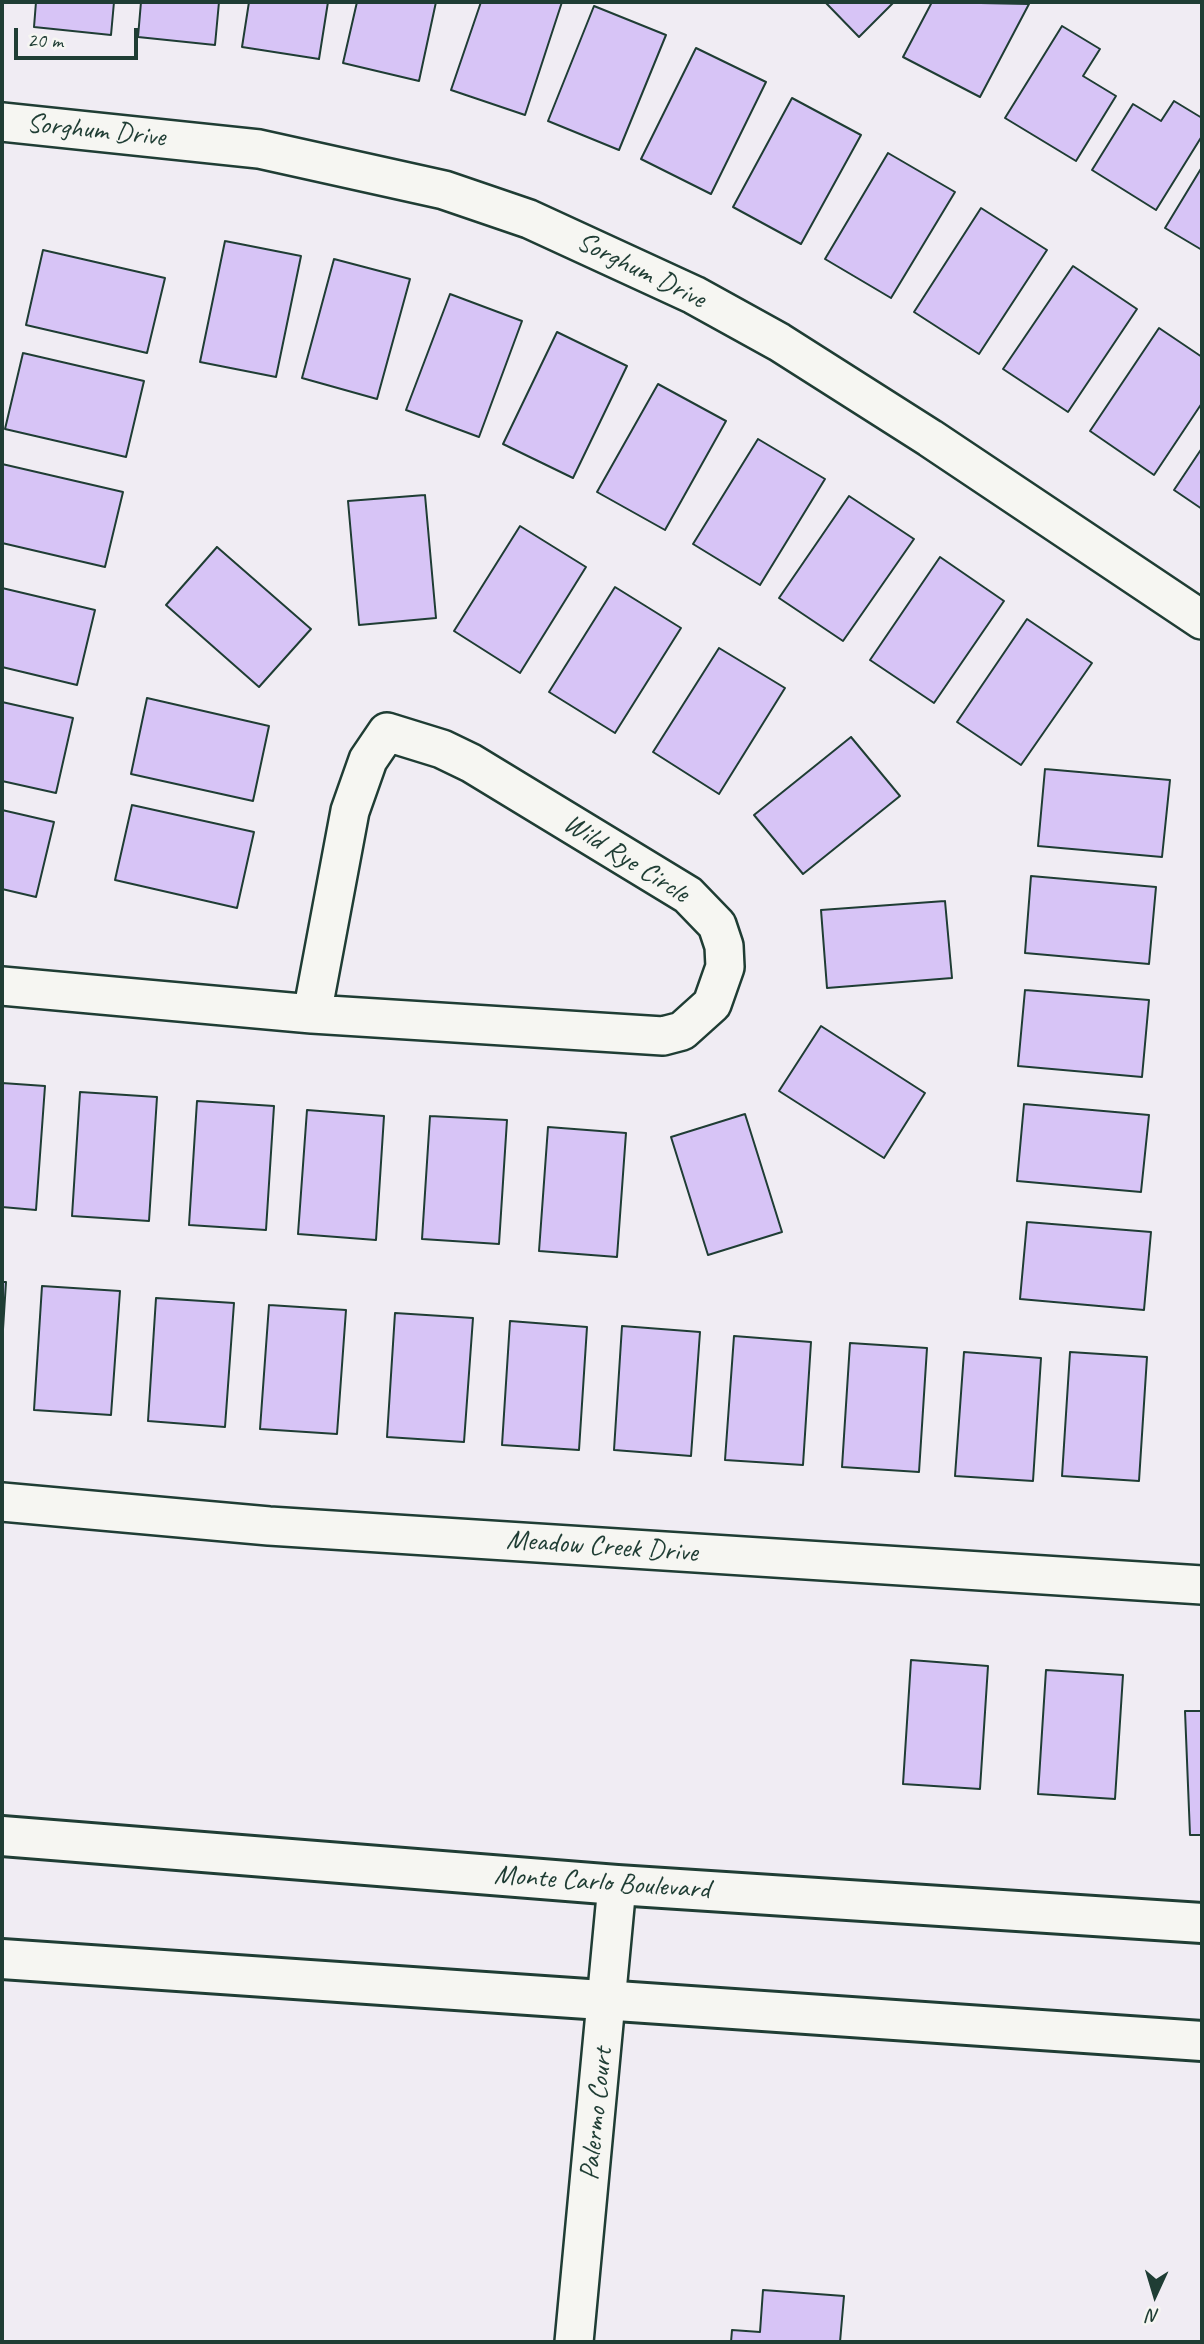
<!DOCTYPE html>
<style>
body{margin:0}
#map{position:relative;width:1204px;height:2344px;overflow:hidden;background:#f0ecf3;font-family:Caveat,sans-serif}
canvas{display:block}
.frame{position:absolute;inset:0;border:4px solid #1f3d34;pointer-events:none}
.north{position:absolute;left:1120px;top:2260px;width:70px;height:70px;-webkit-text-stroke:5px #f6f6f2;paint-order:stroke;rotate:184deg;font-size:19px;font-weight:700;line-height:28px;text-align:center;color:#1f3d34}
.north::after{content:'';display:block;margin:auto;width:24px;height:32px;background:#1f3d34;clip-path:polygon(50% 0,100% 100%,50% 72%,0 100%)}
.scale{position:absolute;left:14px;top:28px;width:124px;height:32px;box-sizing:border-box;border:4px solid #1f3d34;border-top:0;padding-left:9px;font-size:21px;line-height:24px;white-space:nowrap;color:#1f3d34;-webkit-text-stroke:5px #f6f6f2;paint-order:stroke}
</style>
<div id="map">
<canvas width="1204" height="2344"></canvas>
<div class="frame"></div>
<div class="north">N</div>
<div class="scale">20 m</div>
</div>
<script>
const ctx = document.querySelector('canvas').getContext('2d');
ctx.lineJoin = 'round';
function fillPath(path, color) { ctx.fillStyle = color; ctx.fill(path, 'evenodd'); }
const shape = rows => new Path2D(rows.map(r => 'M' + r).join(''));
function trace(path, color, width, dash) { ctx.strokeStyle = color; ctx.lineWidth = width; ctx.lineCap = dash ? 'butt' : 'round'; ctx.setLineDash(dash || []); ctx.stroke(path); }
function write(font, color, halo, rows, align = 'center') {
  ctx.font = font + ' Caveat,sans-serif'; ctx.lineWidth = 5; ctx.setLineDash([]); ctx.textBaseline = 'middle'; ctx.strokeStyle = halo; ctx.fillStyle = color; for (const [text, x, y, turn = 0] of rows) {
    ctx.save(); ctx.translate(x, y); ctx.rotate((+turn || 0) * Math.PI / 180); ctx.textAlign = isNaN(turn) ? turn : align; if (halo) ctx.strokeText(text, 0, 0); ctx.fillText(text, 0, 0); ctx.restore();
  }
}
const building = shape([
 [36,2,114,2,111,35,34,27,36,2],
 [141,2,219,2,215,45,138,37,141,2],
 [249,2,328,2,319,59,242,47,249,2],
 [357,2,436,2,419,81,343,63,357,2],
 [481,2,562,2,525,115,451,90,481,2],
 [825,2,894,2,859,37,825,2],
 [932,2,1029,4,980,97,903,57,932,2],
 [594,6,666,35,619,150,548,121,594,6],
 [1062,26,1100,49,1083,76,1116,96,1076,161,1005,118,1062,26],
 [696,48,766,82,711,194,641,159,696,48],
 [792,98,861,135,801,244,733,207,792,98],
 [1174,101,1202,118,1202,136,1156,210,1092,170,1133,104,1161,121,1174,101],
 [888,153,955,192,891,298,825,259,888,153],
 [1202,167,1202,250,1165,228,1202,167],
 [981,208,1047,250,979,354,914,312,981,208],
 [225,241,301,256,276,377,200,362,225,241],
 [43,250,165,278,147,353,26,325,43,250],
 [334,259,410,279,377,399,302,378,334,259],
 [1073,266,1137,309,1068,412,1003,369,1073,266],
 [450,294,522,321,479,437,406,410,450,294],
 [1159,328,1202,357,1202,403,1154,475,1090,431,1159,328],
 [557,332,627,366,573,478,503,444,557,332],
 [23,353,144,381,126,457,5,429,23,353],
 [658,384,726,421,665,530,597,492,658,384],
 [758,439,825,479,760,585,693,544,758,439],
 [1202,448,1202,509,1174,490,1202,448],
 [2,464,123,492,105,567,2,543,2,464],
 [425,495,436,618,359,625,348,501,425,495],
 [849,496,914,539,843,641,779,598,849,496],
 [520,526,586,567,520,673,454,631,520,526],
 [217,547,311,629,259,687,166,605,217,547],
 [940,557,1004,601,934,703,870,660,940,557],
 [615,587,681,628,615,733,549,692,615,587],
 [2,588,95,610,77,685,2,667,2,588],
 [1027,619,1092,663,1021,765,957,722,1027,619],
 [719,648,785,688,719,794,653,752,719,648],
 [147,698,269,726,253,801,131,774,147,698],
 [2,702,73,718,56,793,2,781,2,702],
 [851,737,900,796,803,874,754,815,851,737],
 [1045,769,1170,780,1162,857,1038,846,1045,769],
 [132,805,254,832,237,908,115,880,132,805],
 [2,810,54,822,36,897,2,889,2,810],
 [1031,876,1156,887,1149,964,1025,953,1031,876],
 [945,901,952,978,827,988,821,910,945,901],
 [1025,990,1149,1000,1142,1077,1018,1066,1025,990],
 [821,1026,925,1093,884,1158,779,1091,821,1026],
 [2,1083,45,1086,36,1210,2,1207,2,1083],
 [80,1092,157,1097,149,1221,72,1216,80,1092],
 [197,1101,274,1106,266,1230,189,1225,197,1101],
 [1024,1104,1149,1115,1141,1192,1017,1181,1024,1104],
 [307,1110,384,1116,376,1240,298,1234,307,1110],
 [745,1114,782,1232,708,1255,671,1137,745,1114],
 [430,1116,507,1120,499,1244,422,1239,430,1116],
 [548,1127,626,1133,617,1257,539,1251,548,1127],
 [1027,1222,1151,1232,1144,1310,1020,1299,1027,1222],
 [2,1282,6,1282,2,1345,2,1282],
 [42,1286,120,1291,111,1415,34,1410,42,1286],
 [156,1298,234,1303,225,1427,148,1421,156,1298],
 [269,1305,346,1310,337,1434,260,1429,269,1305],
 [395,1313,473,1318,464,1442,387,1437,395,1313],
 [510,1321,587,1327,579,1450,502,1445,510,1321],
 [622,1326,700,1332,691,1456,614,1450,622,1326],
 [734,1336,811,1342,803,1465,725,1460,734,1336],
 [850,1343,927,1348,919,1472,842,1467,850,1343],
 [964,1352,1041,1358,1033,1481,955,1476,964,1352],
 [1070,1352,1147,1357,1139,1481,1062,1476,1070,1352],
 [911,1660,988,1666,980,1789,903,1784,911,1660],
 [1046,1670,1123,1675,1115,1799,1038,1794,1046,1670],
 [1185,1711,1202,1711,1202,1835,1190,1835,1185,1711],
 [763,2290,844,2296,840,2342,731,2342,732,2330,760,2332,763,2290]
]);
const street = shape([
 [2,122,259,149,444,190,529,219,694,295,779,342,930,438,1202,620],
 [2,986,312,1014,663,1036,682,1031,712,1004,725,967,724,946,717,925,688,895,471,763,442,749,387,732,368,760,350,811,312,1014],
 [2,1502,269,1526,1202,1585],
 [574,2342,617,1885]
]);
const secondary = shape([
 [2,1836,617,1885,1202,1923],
 [2,1959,1202,2041]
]);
const streetNames = [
 ["Sorghum Drive",96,131,6],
 ["Sorghum Drive",641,271,26],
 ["Wild Rye Circle",626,859,32],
 ["Meadow Creek Drive",602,1547,4],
 ["Monte Carlo Boulevard",602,1883,4],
 ["Palermo Court",597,2114,-84]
];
fillPath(building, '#d7c4f6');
trace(building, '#1f3d34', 2);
trace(street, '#1f3d34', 42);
trace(secondary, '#1f3d34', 44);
trace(street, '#f6f6f2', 37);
trace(secondary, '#f6f6f2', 38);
write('28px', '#1f3d34', '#f6f6f2', streetNames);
</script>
